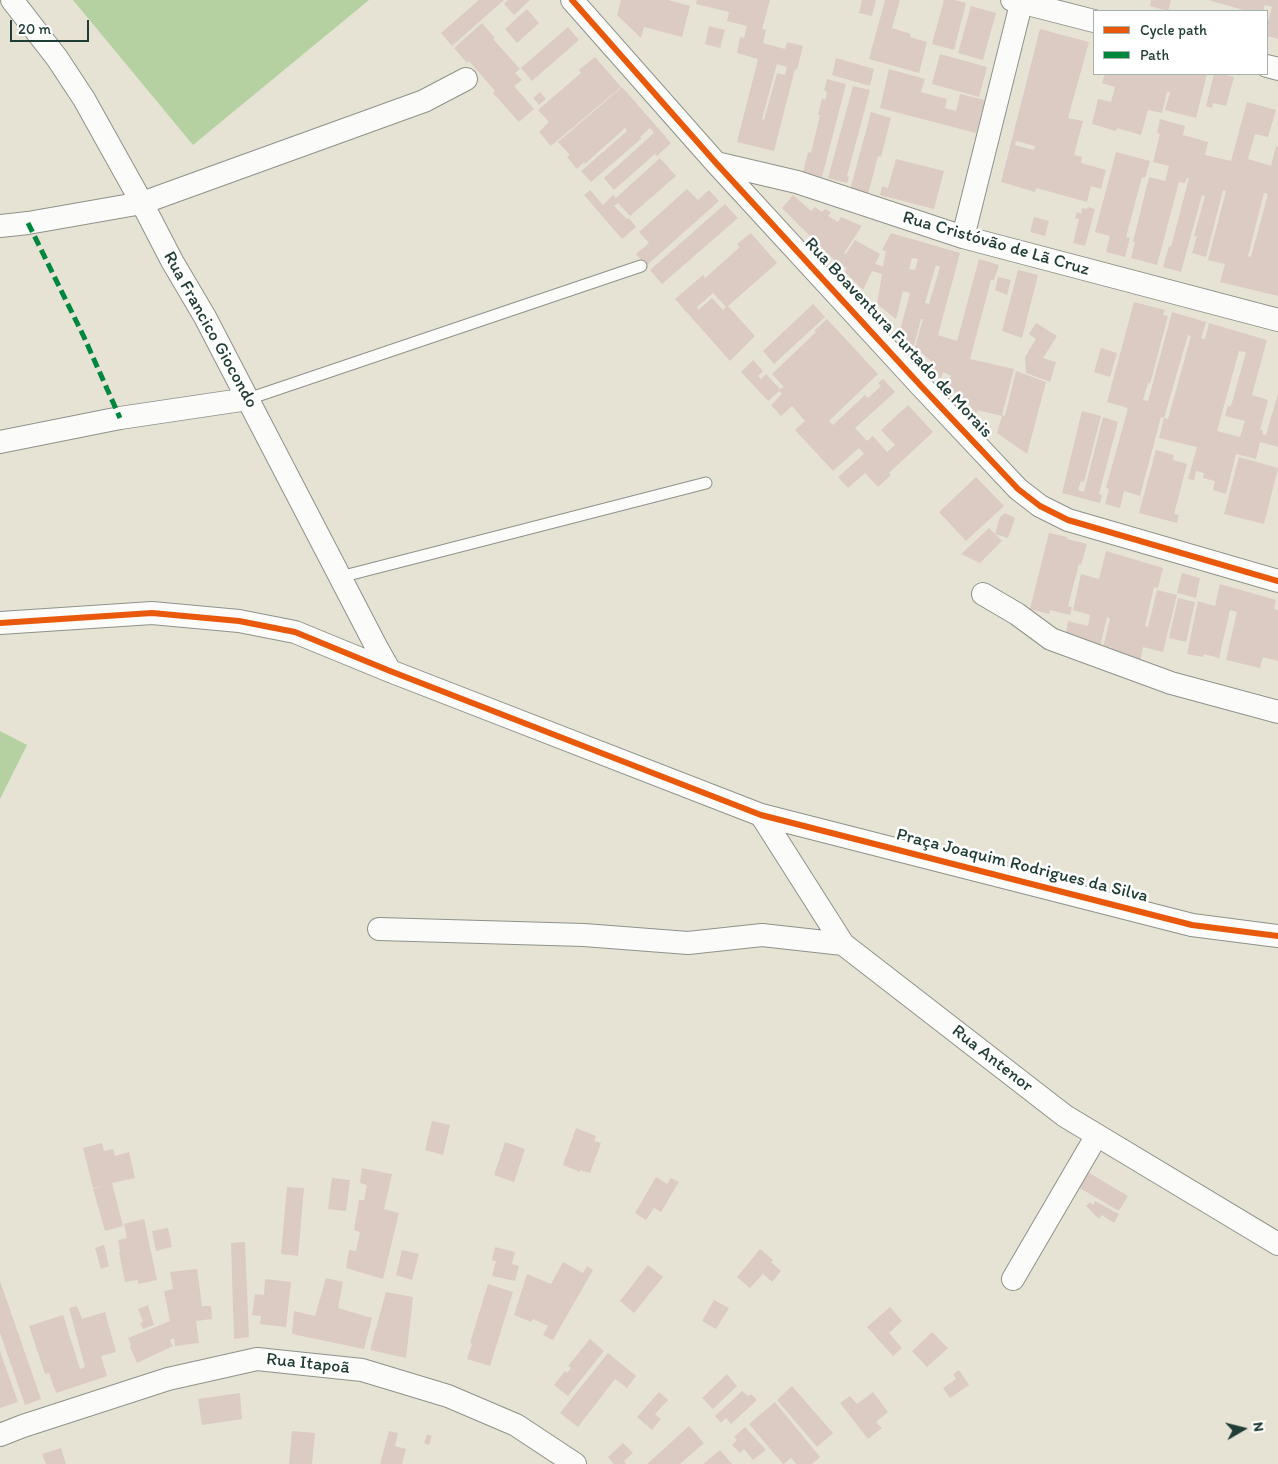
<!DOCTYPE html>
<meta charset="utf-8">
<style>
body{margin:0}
#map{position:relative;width:1278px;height:1464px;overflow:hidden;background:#e6e3d5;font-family:Itim,sans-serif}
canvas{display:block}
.legend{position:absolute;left:1093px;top:10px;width:175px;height:65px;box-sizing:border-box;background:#fff;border:1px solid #a5b1ae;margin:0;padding:6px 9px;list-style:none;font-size:15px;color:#1f3d34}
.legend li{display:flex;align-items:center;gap:10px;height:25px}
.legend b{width:25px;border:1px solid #a5b1ae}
.north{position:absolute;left:1218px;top:1404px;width:50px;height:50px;-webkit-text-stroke:4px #fff;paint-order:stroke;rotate:82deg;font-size:14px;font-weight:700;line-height:20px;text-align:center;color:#1f3d34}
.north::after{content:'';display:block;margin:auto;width:18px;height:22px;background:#1f3d34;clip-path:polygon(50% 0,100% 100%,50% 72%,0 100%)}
.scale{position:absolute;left:10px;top:20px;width:79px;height:22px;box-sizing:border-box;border:2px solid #1f3d34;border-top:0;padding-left:6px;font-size:15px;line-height:18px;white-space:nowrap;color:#1f3d34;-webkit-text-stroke:4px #fff;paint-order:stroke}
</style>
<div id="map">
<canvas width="1278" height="1464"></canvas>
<ul class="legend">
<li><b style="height:6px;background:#e8590c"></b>Cycle path</li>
<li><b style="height:6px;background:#00873e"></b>Path</li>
</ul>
<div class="north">N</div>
<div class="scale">20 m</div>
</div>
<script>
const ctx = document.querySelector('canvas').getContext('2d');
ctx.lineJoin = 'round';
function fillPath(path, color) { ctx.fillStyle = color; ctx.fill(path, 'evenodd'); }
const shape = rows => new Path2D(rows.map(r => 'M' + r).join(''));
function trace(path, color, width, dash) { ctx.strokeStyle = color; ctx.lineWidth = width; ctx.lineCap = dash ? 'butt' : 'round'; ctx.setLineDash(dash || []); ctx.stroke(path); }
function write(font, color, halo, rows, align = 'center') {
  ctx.font = font + ' Itim,sans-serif'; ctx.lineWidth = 5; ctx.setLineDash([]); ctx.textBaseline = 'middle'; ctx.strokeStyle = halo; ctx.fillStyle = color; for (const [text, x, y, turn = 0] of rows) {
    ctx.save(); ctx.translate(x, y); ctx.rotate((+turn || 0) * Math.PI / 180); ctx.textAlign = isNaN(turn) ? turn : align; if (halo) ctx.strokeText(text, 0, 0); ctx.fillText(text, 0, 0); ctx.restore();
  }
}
const green = shape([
 [73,0,369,0,193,145],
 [0,731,27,745,0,799]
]);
const building = shape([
 [479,0,504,0,452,46,441,33],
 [508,0,530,0,514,15,504,4],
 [621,0,668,0,690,6,682,37,644,27,641,38,617,15],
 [697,0,770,0,762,29,766,30,763,43,785,49,787,42,803,46,797,70,795,69,774,151,737,142,758,59,737,53,740,37,744,38,747,26,727,21,729,12,696,4],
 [777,64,787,67,785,75,777,73,764,120,762,119],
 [862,0,876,0,872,16,859,13],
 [885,0,900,0,892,28,911,34,910,37,927,42,919,73,869,59],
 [944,0,954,0,966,3,954,50,932,44],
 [1151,0,1171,0,1168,11,1150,6],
 [1208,0,1278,0,1278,39,1267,36,1267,25,1272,7,1265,5,1263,11,1247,11],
 [971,6,996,13,983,60,958,53],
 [527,9,539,23,517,43,505,29],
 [482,23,495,38,493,39,520,69,515,73,522,80,514,86,534,109,519,122,493,93,495,91,469,61,467,63,454,48],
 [709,26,725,30,720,48,705,44],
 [568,27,579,40,532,81,521,68],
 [1040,29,1089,42,1068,118,1083,121,1074,155,1082,157,1081,163,1106,170,1101,189,1091,186,1087,202,1036,188,1035,192,1001,182],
 [1016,141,1035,146,1034,150,1015,145],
 [940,54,987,67,979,97,932,84],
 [595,57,621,87,551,146,539,132,549,122,538,110,581,73,579,70],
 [836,58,874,69,870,86,832,75],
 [889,69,925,79,921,92,947,99,945,108,956,111,960,94,985,100,976,133,880,108],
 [1105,74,1207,74,1196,118,1165,110,1170,92,1167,92,1162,113,1148,110,1141,135,1117,128,1116,131,1092,124,1098,99,1111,102,1115,87,1102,83],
 [1214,74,1221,74,1234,77,1226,106,1213,103,1212,108,1206,106],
 [827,79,846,84,822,177,803,172,808,152,811,153,820,115,818,115,822,98,825,100,827,92,824,90],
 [853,86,870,90,847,176,849,177,847,183,828,178],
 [622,87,671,143,657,156,655,154,614,190,604,178,654,133,650,128,640,137,642,138,591,182,581,171,627,131,625,128,585,164,584,162,577,169,567,157,570,155,558,142],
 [540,92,546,99,539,105,533,98],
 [1247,102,1276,110,1268,137,1255,134,1248,159,1271,166,1276,146,1278,147,1278,296,1220,282,1225,264,1208,260,1226,191,1223,190,1206,257,1192,253,1197,236,1194,236,1205,196,1202,195,1181,272,1163,267,1169,246,1171,247,1189,178,1187,178,1185,183,1179,182,1157,265,1131,258,1135,242,1133,242,1149,177,1165,181,1169,166,1153,162,1160,134,1157,133,1160,119,1185,126,1183,135,1208,142,1205,155,1231,161],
 [1264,193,1268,194,1251,257,1248,256],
 [871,112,891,118,881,157,878,156,868,194,850,190],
 [1116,152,1150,161,1145,178,1142,177,1126,237,1130,238,1125,257,1106,252,1110,236,1095,232],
 [660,158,676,176,630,216,618,203,614,206,627,219,629,218,636,227,622,239,584,195,590,190,603,205,613,195,616,198],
 [896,159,944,171,934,209,880,195,882,186,888,188],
 [687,189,698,200,709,190,719,201,646,266,636,254,649,243,639,232],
 [793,195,811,211,815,207,822,212,825,209,831,212,828,216,838,222,841,217,862,226,844,253,846,254,855,240,880,254,875,264,883,266,886,251,882,250,891,233,960,253,938,335,957,341,979,259,999,265,994,280,991,280,970,359,1014,369,1002,415,1005,416,1016,371,1046,382,1027,454,997,433,1002,416,977,410,977,413,948,386,951,376,943,372,941,379,929,368,931,361,915,347,923,319,921,319,913,349,899,334,910,293,903,291,896,319,877,304,882,274,872,271,863,290,845,272,847,268,837,263,782,208],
 [912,258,918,259,915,270,909,269],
 [936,265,940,267,929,304,925,303],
 [725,204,738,218,662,284,650,270],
 [1088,207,1095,209,1085,246,1073,243,1079,219,1075,218,1077,212,1081,214,1082,208,1087,209],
 [1034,217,1049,221,1045,236,1030,232],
 [751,233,777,263,728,306,755,336,730,361,675,299,703,275,705,278,740,247,737,244],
 [713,293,726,307,723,310,712,298,698,310,697,307],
 [1018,270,1038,275,1022,338,1002,331],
 [998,277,1011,280,1007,295,995,290],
 [1134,302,1165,310,1163,315,1168,316,1150,384,1148,383,1143,400,1148,401,1172,312,1206,322,1201,338,1205,339,1209,323,1267,340,1252,395,1268,400,1260,430,1263,430,1262,434,1266,435,1278,394,1278,447,1260,442,1256,459,1236,454,1226,494,1213,490,1215,481,1203,478,1204,473,1196,471,1194,480,1188,479,1197,447,1159,438,1164,418,1168,419,1191,336,1188,335,1164,418,1161,417,1140,496,1124,491,1120,508,1105,504,1109,489,1106,488,1128,408,1107,402],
 [1239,351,1246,352,1231,406,1228,406,1225,416,1245,421,1240,437,1217,431],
 [813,304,825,317,774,364,763,351],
 [827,319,878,374,829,421,833,425,865,395,868,398,881,386,878,383,883,379,895,392,855,428,867,441,873,436,887,452,895,445,881,430,908,405,933,432,889,473,891,475,878,487,865,473,848,488,838,477,864,454,859,448,833,471,795,430,805,421,792,406,781,416,771,405,782,394,779,391,768,401,741,372,753,360,763,371,758,376,761,379,766,374,780,389,784,387,772,374,816,332,814,331],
 [1036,323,1057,336,1043,358,1056,362,1050,382,1026,373,1025,357,1036,339,1029,334],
 [1101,348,1117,353,1110,377,1094,372],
 [1082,411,1101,416,1084,482,1081,481,1078,490,1084,492,1103,417,1118,422,1099,494,1102,495,1100,503,1062,493],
 [1156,450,1174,455,1173,460,1187,464,1174,514,1179,515,1177,523,1139,513],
 [1239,457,1278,468,1264,524,1224,514],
 [976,477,1004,506,966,541,939,512],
 [1005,513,1015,518,1008,538,995,534,1000,517],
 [989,528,1002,541,980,563,961,554],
 [1049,533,1067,537,1067,539,1087,544,1081,565,1079,564,1068,606,1072,607,1070,615,1050,610,1049,614,1030,609],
 [1106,551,1163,568,1158,588,1154,587,1145,626,1148,627,1157,590,1177,595,1163,652,1143,647,1140,663,1102,652,1110,619,1107,617,1099,651,1066,633,1068,621,1088,626,1090,615,1073,610,1081,574,1099,579],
 [1182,573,1200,578,1196,598,1177,593],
 [1220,584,1276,600,1274,609,1278,610,1278,661,1263,657,1260,668,1226,660,1237,612,1230,610,1219,658,1204,654,1203,657,1187,654,1198,601,1215,606],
 [1178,598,1195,602,1186,642,1169,638],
 [432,1121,450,1125,443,1155,425,1150],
 [576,1128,596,1136,594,1141,601,1143,590,1173,580,1170,580,1172,563,1165],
 [505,1142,525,1149,514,1182,494,1175],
 [102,1143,104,1151,113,1149,115,1156,129,1152,135,1178,112,1183,123,1226,105,1231,93,1189,102,1186,93,1188,83,1148],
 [362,1168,392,1174,384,1209,399,1213,383,1279,346,1268,349,1250,356,1251,360,1232,354,1230,359,1200,364,1200,367,1185,360,1183],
 [1081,1168,1128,1196,1119,1211,1071,1183],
 [656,1177,667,1184,671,1178,679,1182,661,1212,654,1208,646,1220,635,1213],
 [332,1178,350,1180,346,1211,328,1209],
 [287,1187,304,1188,298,1256,281,1254],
 [1095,1201,1119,1214,1114,1223,1102,1215,1099,1219,1086,1206,1090,1202,1093,1205],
 [144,1219,157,1280,138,1284,138,1280,125,1282,119,1252,120,1251,118,1240,127,1238,124,1224],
 [168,1228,172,1247,156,1251,152,1231],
 [245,1242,249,1337,234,1339,231,1243],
 [104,1245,109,1266,101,1269,95,1248],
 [495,1247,515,1252,512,1264,519,1266,515,1281,492,1276,496,1261,492,1260],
 [760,1249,773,1260,771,1262,781,1271,772,1282,763,1274,750,1288,737,1277],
 [402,1250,419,1254,412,1280,396,1275],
 [563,1262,583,1273,587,1266,593,1270,553,1340,543,1335,548,1326,533,1319,531,1322,514,1315,527,1274,551,1284],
 [648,1265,663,1277,634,1313,620,1301],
 [197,1269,202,1306,211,1306,212,1319,196,1321,199,1343,175,1346,174,1338,170,1340,173,1346,137,1363,130,1347,130,1345,131,1345,128,1338,170,1321,164,1291,173,1289,170,1272],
 [326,1278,343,1282,338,1308,372,1318,364,1349,292,1334,294,1311,315,1316],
 [265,1279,291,1282,286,1327,260,1324,261,1316,252,1315,255,1294,264,1295],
 [0,1281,41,1399,25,1405,0,1333],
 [488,1284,513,1292,490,1366,467,1359,472,1344,470,1343],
 [386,1292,413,1297,406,1358,370,1350],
 [714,1300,729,1308,716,1329,702,1321],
 [148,1305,154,1325,143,1329,140,1323,143,1322,138,1309],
 [77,1306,82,1319,105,1312,116,1352,101,1356,107,1376,56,1393,49,1373,45,1374,29,1326,63,1315,80,1369,85,1367,69,1308],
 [890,1307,902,1321,889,1333,902,1348,893,1356,867,1327],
 [932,1332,948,1348,927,1367,912,1351],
 [590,1339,604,1351,568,1396,554,1385,565,1371,567,1373,571,1368,568,1366],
 [0,1351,18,1402,0,1408],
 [608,1353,636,1376,627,1388,615,1379,578,1427,560,1413],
 [959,1370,969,1385,950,1398,943,1388,956,1379,953,1374],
 [727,1374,737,1386,713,1409,702,1398],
 [792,1386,833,1433,817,1447,777,1400],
 [742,1391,748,1396,751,1394,757,1400,731,1424,726,1418,721,1423,715,1416],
 [659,1392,668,1400,655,1414,661,1419,652,1430,637,1417],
 [873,1392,888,1412,876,1422,882,1428,868,1439,840,1403,850,1396,857,1404],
 [240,1393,242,1419,202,1425,198,1399],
 [775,1402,820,1457,812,1464,796,1464,791,1458,784,1464,783,1464,749,1424],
 [689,1426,704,1443,680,1464,647,1464],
 [745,1427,766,1450,753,1460,744,1449,740,1453,732,1445,737,1440,734,1437],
 [292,1431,315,1433,312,1464,289,1464],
 [389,1431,398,1433,395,1446,406,1449,402,1464,380,1464],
 [427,1434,432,1436,429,1445,424,1443],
 [623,1443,633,1453,624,1461,626,1464,614,1464,608,1457],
 [61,1448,66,1464,46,1464,42,1454],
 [720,1450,732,1464,703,1464]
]);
const lane = shape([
 [248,399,641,266],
 [340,577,706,483]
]);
const street = shape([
 [12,0,57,58,84,99,142,203,172,261,205,317,378,650,390,671],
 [572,0,716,163,921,386,1018,489,1040,506,1068,520,1278,581],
 [1012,0,1094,21],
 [1267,66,1278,69],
 [716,163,797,182,963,237,1278,320],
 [0,226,28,223,142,203,424,101,466,79],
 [963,237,1022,0],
 [0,442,120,418,248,399],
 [983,594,1017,614,1051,639,1171,683,1278,712],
 [0,623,152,613,239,621,295,632,390,671,761,815,1192,925,1278,936],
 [761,815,843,944,1065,1116,1278,1244],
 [379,929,584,935,688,943,762,935,843,944],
 [1013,1279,1097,1135],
 [0,1435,23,1426,168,1379,257,1359,362,1370,448,1396,516,1425,575,1464]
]);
const quiet = shape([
 [28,223,84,337,120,418]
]);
const cycleway = shape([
 [572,0,716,163,921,386,1018,489,1040,506,1068,520,1278,581],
 [0,623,152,613,239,621,295,632,390,671,761,815,1192,925,1278,936]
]);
const streetNames = [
 ["Rua Cristóvão de Lã Cruz",996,244,16],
 ["Rua Francico Giocondo",210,330,61],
 ["Rua Boaventura Furtado de Morais",898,338,47],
 ["Praça Joaquim Rodrigues da Silva",1022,866,14],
 ["Rua Antenor",992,1059,38],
 ["Rua Itapoã",308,1364,6]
];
fillPath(green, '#b5d1a1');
fillPath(building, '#dccbc3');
trace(lane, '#8e9289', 13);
trace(street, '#8e9289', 24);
trace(lane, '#fbfbf9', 11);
trace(street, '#fbfbf9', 22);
trace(quiet, '#00873e', 5, [10, 5]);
trace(cycleway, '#e8590c', 6);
write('18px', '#1f3d34', '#fff', streetNames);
</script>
